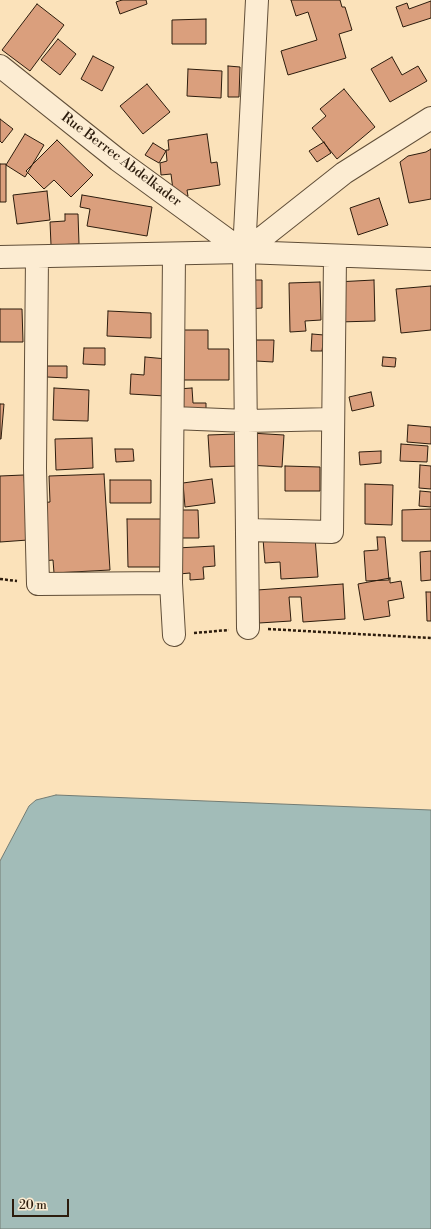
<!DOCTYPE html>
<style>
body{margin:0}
#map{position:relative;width:431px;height:1229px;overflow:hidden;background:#fbe2ba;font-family:"Libre Bodoni",serif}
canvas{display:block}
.scale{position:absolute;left:12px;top:1199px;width:57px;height:18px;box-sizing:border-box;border:2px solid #2c1c0d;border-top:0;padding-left:5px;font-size:12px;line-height:14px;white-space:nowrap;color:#2c1c0d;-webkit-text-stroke:3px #fcecd2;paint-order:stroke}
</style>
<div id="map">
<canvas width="431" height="1229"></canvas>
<div class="scale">20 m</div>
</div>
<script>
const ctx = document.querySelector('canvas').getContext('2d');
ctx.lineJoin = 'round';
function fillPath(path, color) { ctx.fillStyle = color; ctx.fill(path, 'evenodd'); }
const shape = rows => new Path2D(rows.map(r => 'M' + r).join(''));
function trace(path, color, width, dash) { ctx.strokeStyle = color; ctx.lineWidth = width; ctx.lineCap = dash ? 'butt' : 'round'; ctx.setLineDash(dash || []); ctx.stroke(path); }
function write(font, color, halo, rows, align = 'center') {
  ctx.font = font + ' "Libre Bodoni",serif'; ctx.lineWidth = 3.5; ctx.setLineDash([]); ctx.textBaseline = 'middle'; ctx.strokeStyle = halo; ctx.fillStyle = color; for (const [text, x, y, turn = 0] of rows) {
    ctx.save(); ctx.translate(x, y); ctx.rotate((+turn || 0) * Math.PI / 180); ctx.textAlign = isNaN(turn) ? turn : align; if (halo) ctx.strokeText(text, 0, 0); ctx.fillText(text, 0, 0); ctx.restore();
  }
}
const water = shape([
 [56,795,431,810,431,1229,0,1229,0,861,29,806,36,800,56,795]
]);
const building = shape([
 [122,0,146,0,147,4,120,14,116,2,122,0],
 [291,0,340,0,342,7,345,7,352,30,339,34,346,58,288,75,281,51,317,40,308,12,296,16,291,0],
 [431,1,431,18,403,27,396,7,407,3,409,9,431,1],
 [37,4,64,25,30,71,2,50,37,4],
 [206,19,206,44,172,44,172,20,206,19],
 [58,39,76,54,60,75,41,60,58,39],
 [93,56,114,67,102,91,81,79,93,56],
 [392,57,402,75,418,66,427,81,390,102,371,69,392,57],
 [228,66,240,67,239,97,228,97,228,66],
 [188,69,222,71,221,98,187,96,188,69],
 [147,84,170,112,143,134,120,106,147,84],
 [344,89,375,127,337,159,312,128,326,116,320,109,344,89],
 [0,119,13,129,2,143,0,141,0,119],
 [25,134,44,145,25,177,6,165,25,134],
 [207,134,211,163,217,162,220,185,187,190,188,196,174,198,171,174,161,175,160,163,167,161,166,150,169,150,168,140,207,134],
 [57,140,93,175,71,197,54,180,44,189,26,171,57,140],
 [324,142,331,153,317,162,309,151,324,142],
 [153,143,166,151,159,163,145,155,153,143],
 [431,149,431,199,409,203,400,162,408,156,426,152,431,149],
 [0,164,6,164,6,202,0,202,0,164],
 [47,191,50,220,17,224,13,195,47,191],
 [82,195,152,207,147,236,87,226,90,209,80,207,82,195],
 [379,198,388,225,358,235,350,208,379,198],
 [65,214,78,214,79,244,51,245,50,222,65,221,65,214],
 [248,280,262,280,262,308,248,309,248,280],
 [374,280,375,321,338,322,336,282,374,280],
 [320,282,321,320,305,321,306,331,290,332,289,283,320,282],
 [431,286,431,330,401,333,396,289,431,286],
 [0,309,22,309,23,342,0,342,0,309],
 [108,311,151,313,151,338,107,336,108,311],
 [180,330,208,330,208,349,229,349,229,380,181,380,180,330],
 [312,334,324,335,322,351,311,351,312,334],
 [256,340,274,340,273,362,256,361,256,340],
 [84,348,105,348,105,365,83,364,84,348],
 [145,357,167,359,165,396,130,394,131,374,144,375,145,357],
 [383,357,396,358,395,367,382,366,383,357],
 [47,366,67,366,67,378,47,377,47,366],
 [54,388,89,390,88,421,53,420,54,388],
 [192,388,193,403,206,403,206,412,179,413,177,389,192,388],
 [371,392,374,406,352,411,349,397,371,392],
 [0,404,4,404,1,439,0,439,0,404],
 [408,425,431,427,431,444,407,442,408,425],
 [250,433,284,435,282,467,248,465,250,433],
 [237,434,238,466,210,467,208,435,237,434],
 [92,438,93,468,56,470,55,439,92,438],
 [401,444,428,446,427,462,400,461,401,444],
 [115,449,133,449,134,461,116,462,115,449],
 [381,451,381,463,360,465,359,452,381,451],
 [420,465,431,466,431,489,419,488,420,465],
 [285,466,320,467,320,491,285,491,285,466],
 [104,474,110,570,54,573,53,560,43,561,40,503,50,502,49,476,104,474],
 [24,475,28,540,0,542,0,476,24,475],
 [212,479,215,503,185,507,183,483,212,479],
 [110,480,151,480,151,503,110,503,110,480],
 [365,484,393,485,392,525,365,524,365,484],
 [420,491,431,492,431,507,419,506,420,491],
 [431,509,431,541,402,541,402,510,431,509],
 [179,510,198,510,199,538,179,538,179,510],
 [127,519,161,519,162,567,128,567,127,519],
 [315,537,318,577,281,579,280,562,265,563,263,539,315,537],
 [377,537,385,537,389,580,366,581,364,551,378,550,377,537],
 [214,546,215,566,203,567,204,579,190,580,190,573,179,574,177,548,214,546],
 [431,551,431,580,421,581,420,552,431,551],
 [390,578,390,583,401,581,404,598,388,601,390,616,364,620,358,584,390,578],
 [343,584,345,619,303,622,301,597,289,597,291,621,259,623,257,590,343,584],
 [426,592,431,592,431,621,427,621,426,592]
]);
const path = shape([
 [0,579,17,581],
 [268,629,431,638],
 [194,633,229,630]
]);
const minor = shape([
 [0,66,118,160,244,252],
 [244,252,344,173,431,118],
 [0,257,244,252,431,259],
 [37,257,35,468,38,584,171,583,174,255],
 [173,418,247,421,333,419],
 [248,530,332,532,335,257],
 [171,583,174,635],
 [248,628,244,252,257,0]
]);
const streetNames = [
 ["Rue Berrec Abdelkader",121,160,37]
];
fillPath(water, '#a2bcb8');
trace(water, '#737c74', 1);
fillPath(building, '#da9f7d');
trace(building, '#2c1c0d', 1);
trace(minor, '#604e38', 24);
trace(path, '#2c1c0d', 2.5, [3, 2]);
trace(minor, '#fcecd2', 22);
write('14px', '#2c1c0d', '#fcecd2', streetNames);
</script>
